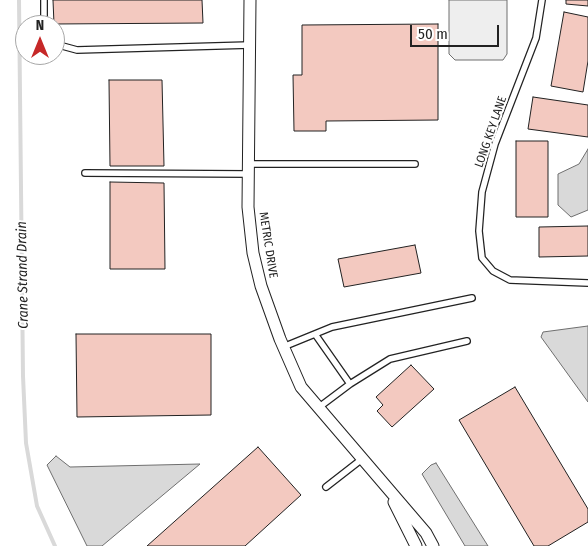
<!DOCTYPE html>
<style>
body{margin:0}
#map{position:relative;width:588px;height:546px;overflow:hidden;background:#fff;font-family:"Fira Sans Condensed",sans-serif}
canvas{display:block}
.north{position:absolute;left:15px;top:15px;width:50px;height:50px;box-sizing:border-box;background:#fff;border:1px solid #a7a7a7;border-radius:50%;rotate:0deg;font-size:14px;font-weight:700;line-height:20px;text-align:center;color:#222}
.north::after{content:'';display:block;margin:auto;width:18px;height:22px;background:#c62828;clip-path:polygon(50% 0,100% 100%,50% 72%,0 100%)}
.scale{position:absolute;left:410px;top:25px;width:89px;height:22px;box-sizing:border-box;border:2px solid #222;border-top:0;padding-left:6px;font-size:15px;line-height:18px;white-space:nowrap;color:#222;-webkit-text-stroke:4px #fff;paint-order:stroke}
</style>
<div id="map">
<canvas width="588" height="546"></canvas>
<div class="north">N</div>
<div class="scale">50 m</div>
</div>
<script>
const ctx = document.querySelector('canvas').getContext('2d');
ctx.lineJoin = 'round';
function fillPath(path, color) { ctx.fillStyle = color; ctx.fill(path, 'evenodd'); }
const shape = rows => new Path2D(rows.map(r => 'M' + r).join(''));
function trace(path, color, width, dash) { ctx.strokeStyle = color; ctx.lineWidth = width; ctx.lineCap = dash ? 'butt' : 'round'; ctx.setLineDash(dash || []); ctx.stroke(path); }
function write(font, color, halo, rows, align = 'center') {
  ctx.font = font + ' "Fira Sans Condensed",sans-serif'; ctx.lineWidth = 4; ctx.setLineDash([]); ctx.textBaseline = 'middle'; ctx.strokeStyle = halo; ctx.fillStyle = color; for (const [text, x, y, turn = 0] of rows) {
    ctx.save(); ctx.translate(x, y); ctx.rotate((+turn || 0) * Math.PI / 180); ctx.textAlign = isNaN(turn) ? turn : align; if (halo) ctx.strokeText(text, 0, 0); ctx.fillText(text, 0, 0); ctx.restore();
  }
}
const green = shape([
 [449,0,507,0,507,54,503,60,455,60,449,54,449,0]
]);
const water = shape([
 [588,149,588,210,571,217,558,205,558,174,579,164,588,149],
 [588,326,588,402,541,337,543,332,588,326],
 [56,456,70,467,200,464,102,546,87,546,47,465,56,456],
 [436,463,488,546,465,546,422,474,431,465,436,463]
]);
const stream = shape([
 [19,0,23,376,26,443,37,506,55,546]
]);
const building = shape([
 [53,0,202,0,203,23,54,24,53,0],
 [566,0,588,0,588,6,566,4,566,0],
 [564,12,588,17,588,61,583,92,551,86,564,12],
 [438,24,438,120,326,121,326,131,294,131,293,75,302,75,302,25,438,24],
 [109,80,162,80,164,166,110,166,109,80],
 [533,97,588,105,588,137,528,129,533,97],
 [516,141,548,141,548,217,516,217,516,141],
 [110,182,164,183,165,269,110,269,110,182],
 [588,226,588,256,539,257,539,227,588,226],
 [415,245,421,273,344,287,338,259,415,245],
 [76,334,211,334,211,415,77,417,76,334],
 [411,365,434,389,392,427,377,411,383,405,376,397,411,365],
 [515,387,588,509,588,522,548,546,534,546,459,420,515,387],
 [258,447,301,495,245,546,147,546,258,447]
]);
const lane = shape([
 [44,0,44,25],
 [542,0,536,38,495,144,482,192,479,231,482,258,493,271,510,280,588,283],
 [55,44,77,50,250,45],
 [249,164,415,164],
 [85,173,248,174],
 [315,334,350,384,390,359,467,341],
 [283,347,332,327,472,298],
 [318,408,350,384],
 [326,487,362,459]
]);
const street = shape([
 [250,0,248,207,253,253,261,286,280,339,301,387,426,533,433,546],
 [394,502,416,546]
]);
const streetNames = [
 ["LONG KEY LANE",491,132,-71],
 ["METRIC DRIVE",268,245,81]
];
const waterNames = [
 ["Crane Strand Drain",23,275,-91]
];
fillPath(green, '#eee');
trace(green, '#6f6f6f', 1);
fillPath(water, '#d9d9d9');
trace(water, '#6f6f6f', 1);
trace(stream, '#d9d9d9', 4);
fillPath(building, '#f3c9c0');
trace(building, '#222', 1);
trace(lane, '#222', 8);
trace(street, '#222', 13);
trace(lane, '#fff', 5.5);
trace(street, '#fff', 11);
write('12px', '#222', '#fff', streetNames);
write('italic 14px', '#222', '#fff', waterNames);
</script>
